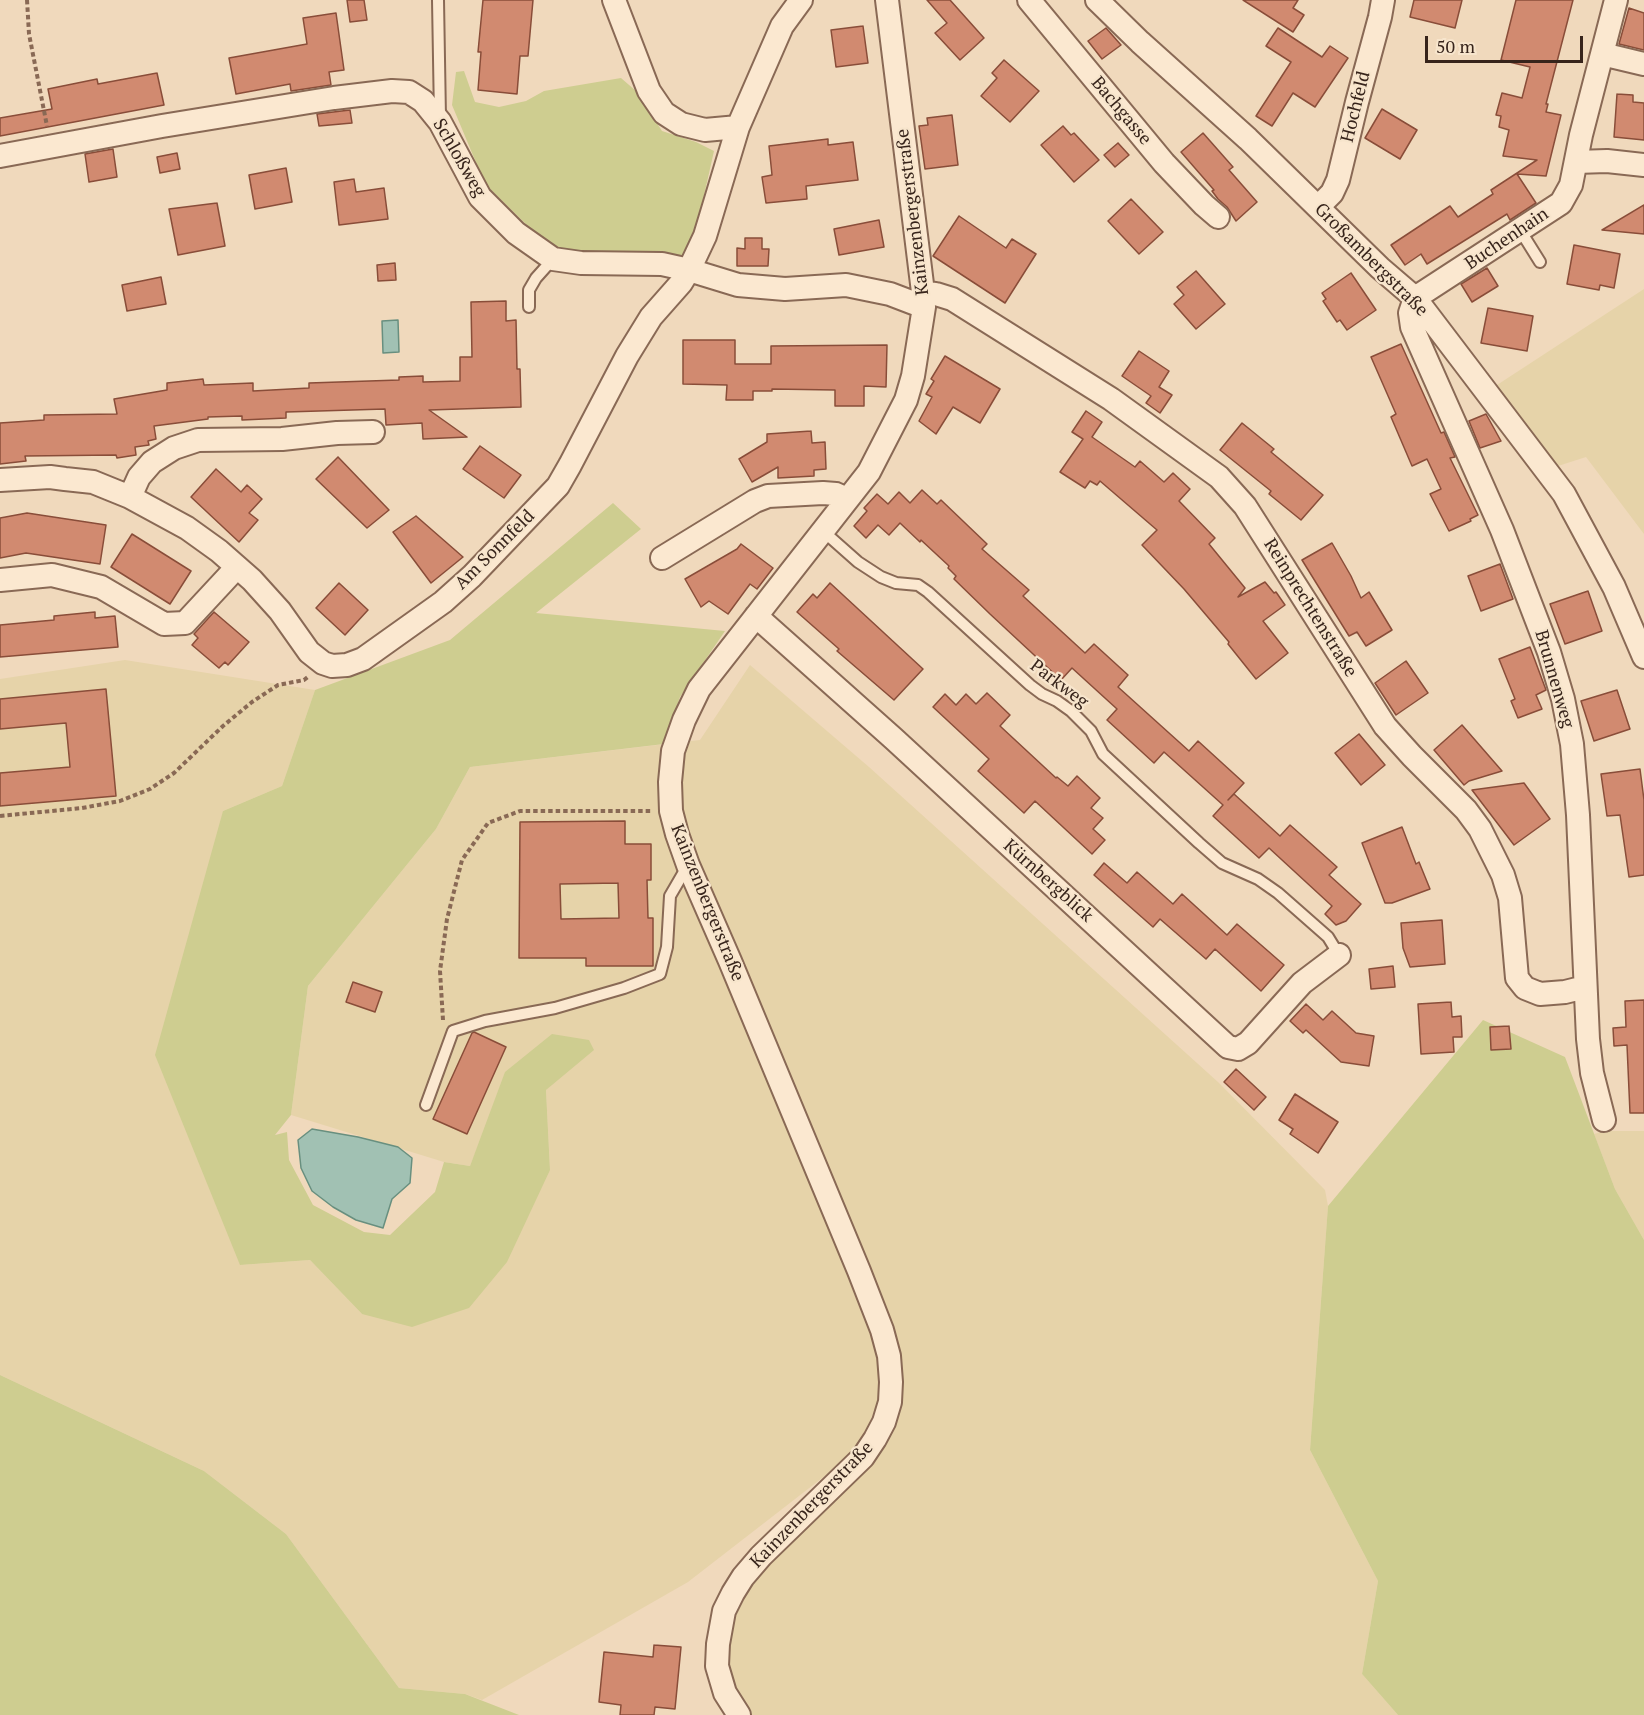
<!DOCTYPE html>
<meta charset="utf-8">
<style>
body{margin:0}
#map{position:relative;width:1644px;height:1715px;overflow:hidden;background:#f0d9bc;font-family:"PT Serif",serif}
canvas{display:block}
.scale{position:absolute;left:1425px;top:36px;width:158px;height:27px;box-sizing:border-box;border:3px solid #37241b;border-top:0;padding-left:8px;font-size:18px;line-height:21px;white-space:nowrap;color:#37241b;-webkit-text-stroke:4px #f7e5cc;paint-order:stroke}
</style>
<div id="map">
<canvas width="1644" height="1715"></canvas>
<div class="scale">50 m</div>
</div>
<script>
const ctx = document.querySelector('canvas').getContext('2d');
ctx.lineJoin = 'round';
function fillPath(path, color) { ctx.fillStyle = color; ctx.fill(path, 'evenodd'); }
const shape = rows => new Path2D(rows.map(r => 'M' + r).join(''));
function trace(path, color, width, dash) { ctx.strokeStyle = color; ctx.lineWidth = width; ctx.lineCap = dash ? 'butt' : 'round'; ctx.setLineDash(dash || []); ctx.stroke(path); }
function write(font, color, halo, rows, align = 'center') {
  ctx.font = font + ' "PT Serif",serif'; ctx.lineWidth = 4.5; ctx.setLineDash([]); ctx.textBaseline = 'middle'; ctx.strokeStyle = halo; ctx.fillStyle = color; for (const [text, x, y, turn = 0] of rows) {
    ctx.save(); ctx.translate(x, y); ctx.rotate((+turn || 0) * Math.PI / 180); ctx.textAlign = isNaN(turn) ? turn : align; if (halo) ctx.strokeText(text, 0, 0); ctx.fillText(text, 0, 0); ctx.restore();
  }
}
const farmland = shape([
 [1644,289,1644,534,1586,457,1558,466,1497,385],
 [125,660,315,690,282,786,223,811,240,1265,310,1260,362,1314,550,1170,546,1090,589,1040,478,1146,470,1166,444,1162,291,1115,308,986,436,829,470,767,700,740,750,665,869,767,1218,1082,1325,1190,1328,1206,1310,1450,1378,1581,1362,1674,1398,1715,747,1715,728,1676,724,1638,747,1582,870,1456,898,1374,812,1185,880,1360,879,1400,857,1451,688,1582,482,1700,465,1694,399,1688,286,1534,204,1471,0,1375,0,679],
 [1604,1131,1644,1131,1644,1240,1615,1189,1594,1134]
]);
const green = shape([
 [464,71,475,102,499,107,526,101,544,91,621,78,636,91,662,131,696,142,714,151,698,222,682,258,584,254,558,249,541,239,485,184,452,105,456,72],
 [613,503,641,529,536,613,725,631,680,697,664,744,470,767,436,829,308,986,291,1115,275,1135,287,1132,289,1160,313,1205,364,1232,390,1235,435,1192,444,1162,470,1166,505,1072,552,1034,589,1040,594,1050,546,1090,550,1170,507,1262,469,1308,412,1327,362,1314,310,1260,240,1265,155,1055,223,811,282,786,315,690,450,640],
 [1483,1020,1565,1057,1615,1189,1644,1240,1644,1715,1398,1715,1362,1674,1378,1581,1310,1450,1328,1206],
 [0,1375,204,1471,286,1534,399,1688,465,1694,519,1715,0,1715]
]);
const water = shape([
 [398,320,399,352,383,353,382,321,398,320],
 [312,1129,358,1137,398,1147,412,1158,410,1183,392,1199,383,1228,356,1220,333,1207,312,1191,301,1168,298,1140,312,1129]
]);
const building = shape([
 [347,0,364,0,367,20,350,22,347,0],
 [483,0,533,0,528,56,520,56,517,94,478,90,481,52,478,52,483,0],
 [927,0,950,0,984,38,960,60,935,33,947,23,927,0],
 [1243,0,1298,0,1293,8,1304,15,1293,32,1243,0],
 [1414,0,1462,0,1455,28,1410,17,1414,0],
 [1516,0,1573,0,1546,104,1548,104,1546,112,1561,115,1546,176,1517,174,1536,203,1510,220,1507,214,1427,264,1421,254,1405,265,1391,245,1450,206,1458,217,1493,194,1491,190,1537,160,1503,156,1509,130,1499,127,1501,116,1496,115,1502,93,1522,98,1530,67,1501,60,1516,0],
 [1629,8,1644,13,1644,50,1619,44,1629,8],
 [336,13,344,70,329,72,331,85,291,91,290,84,236,94,229,58,307,44,303,18,336,13],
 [863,26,868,63,836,67,831,30,863,26],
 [1106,28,1121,45,1102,59,1088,41,1106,28],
 [1278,28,1322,57,1330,46,1348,58,1315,107,1293,93,1272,126,1256,116,1291,62,1266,46,1278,28],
 [1004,60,1039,91,1010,122,981,96,997,78,992,73,1004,60],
 [157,73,164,105,0,136,0,118,52,109,48,89,97,79,98,84,157,73],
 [1617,94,1633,95,1633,102,1644,103,1644,140,1614,137,1617,94],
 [1382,109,1417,130,1400,159,1365,138,1382,109],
 [350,110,352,123,319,126,317,114,350,110],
 [952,115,958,165,925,169,919,126,928,125,927,118,952,115],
 [1063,126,1071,135,1074,133,1099,160,1074,182,1041,145,1063,126],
 [1203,133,1233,167,1229,170,1257,202,1236,221,1227,207,1218,199,1212,191,1214,190,1181,152,1203,133],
 [828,139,828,145,853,142,858,180,806,186,807,199,766,203,762,177,772,175,769,146,828,139],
 [1118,143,1129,155,1115,167,1104,155,1118,143],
 [113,149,117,177,89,182,85,154,113,149],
 [177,153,180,169,160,173,157,157,177,153],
 [286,168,292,202,255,209,249,175,286,168],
 [354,179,356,192,384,188,388,219,339,225,334,182,354,179],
 [1131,199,1163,232,1139,254,1108,221,1131,199],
 [217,203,225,246,178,255,169,209,217,203],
 [1644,205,1644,234,1602,230,1644,205],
 [959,216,1006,248,1012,239,1036,254,1005,303,933,256,959,216],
 [879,220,884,247,839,255,834,229,879,220],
 [745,238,762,238,762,249,769,249,768,266,737,266,737,248,745,249,745,238],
 [1574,245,1620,254,1614,288,1600,285,1599,290,1567,284,1574,245],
 [395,263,396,280,378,281,377,265,395,263],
 [1487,268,1498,286,1472,302,1461,284,1487,268],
 [1196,271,1225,304,1196,329,1174,304,1184,295,1177,287,1196,271],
 [1351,273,1376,310,1347,330,1340,320,1337,322,1323,301,1326,299,1322,293,1351,273],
 [161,277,166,304,127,311,122,285,161,277],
 [506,301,506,321,516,320,517,369,520,369,521,407,429,410,467,437,423,439,422,423,386,425,385,409,286,412,286,418,242,420,242,416,208,417,208,419,154,426,156,439,148,441,149,445,135,447,136,455,117,458,116,455,25,456,26,461,0,464,0,423,44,420,44,415,117,414,114,399,167,390,167,383,203,379,204,385,253,383,253,391,309,388,309,383,399,380,399,377,423,376,423,382,460,381,460,357,472,357,471,302,506,301],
 [1488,308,1533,316,1527,351,1481,343,1488,308],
 [683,340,735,340,735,364,771,364,771,346,887,345,886,387,864,386,864,406,835,406,835,390,772,389,772,391,753,391,753,400,726,400,727,385,683,384,683,340],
 [1401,344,1441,433,1444,432,1455,457,1450,458,1478,515,1470,519,1471,521,1449,531,1430,494,1441,489,1427,459,1412,466,1391,417,1396,414,1371,357,1401,344],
 [1139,351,1169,371,1159,387,1172,395,1160,413,1146,403,1151,396,1122,376,1139,351],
 [945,356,1000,389,980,423,953,407,936,434,919,421,932,397,926,394,934,381,931,379,945,356],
 [1086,411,1102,422,1092,437,1135,467,1140,461,1164,482,1173,473,1190,489,1179,501,1215,538,1209,544,1245,588,1238,597,1265,582,1274,593,1276,592,1285,605,1263,621,1288,653,1256,679,1228,644,1229,642,1184,589,1142,545,1157,530,1100,481,1097,485,1090,481,1085,488,1060,472,1083,439,1072,432,1086,411],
 [1486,414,1501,441,1480,448,1469,421,1486,414],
 [1242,423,1274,449,1271,452,1323,495,1301,520,1269,494,1271,491,1220,450,1242,423],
 [811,431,812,443,825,442,826,469,814,470,814,476,778,478,778,467,752,482,739,459,767,442,767,434,811,431],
 [480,446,521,475,504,498,463,469,480,446],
 [338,457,389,510,367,528,316,479,338,457],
 [216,469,241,492,247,485,262,499,249,513,258,520,239,542,191,497,216,469],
 [922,490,937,504,941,500,987,544,982,549,1029,590,1023,596,1085,653,1094,644,1128,675,1118,687,1189,751,1198,741,1244,783,1228,800,1234,794,1280,836,1290,825,1337,867,1329,875,1361,904,1346,921,1336,925,1325,914,1332,906,1269,848,1259,858,1213,816,1223,805,1164,752,1154,763,1107,720,1117,709,1072,668,1061,680,990,614,954,579,956,576,948,568,949,566,921,540,920,542,900,523,889,535,878,525,866,538,854,526,867,511,864,508,877,494,888,504,899,492,910,503,922,490],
 [27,513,106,525,100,564,26,553,0,558,0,518,27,513],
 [416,516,463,557,431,583,393,532,416,516],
 [132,534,191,571,170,604,111,567,132,534],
 [1332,543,1351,576,1361,598,1369,592,1392,630,1366,646,1357,632,1349,636,1302,560,1332,543],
 [741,544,773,568,757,589,750,584,728,614,709,601,701,607,685,579,737,549,741,544],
 [1500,564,1513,599,1481,611,1468,576,1500,564],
 [339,583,368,610,345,635,316,608,339,583],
 [830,583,923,669,894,700,837,651,839,649,797,612,813,594,817,598,830,583],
 [1588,591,1602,631,1565,644,1550,604,1588,591],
 [95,612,95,618,115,616,118,647,0,657,0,625,54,620,54,616,95,612],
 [214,612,249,642,228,665,225,662,219,668,192,645,198,638,194,634,214,612],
 [1530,647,1546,690,1536,695,1542,709,1518,718,1511,701,1515,699,1499,659,1530,647],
 [1406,661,1428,693,1396,715,1375,683,1406,661],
 [106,689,116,796,0,806,0,773,70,767,66,723,0,729,0,699,106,689],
 [1617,690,1630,729,1594,741,1581,701,1617,690],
 [987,693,1010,715,1000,726,1056,778,1057,777,1068,786,1077,776,1100,798,1091,808,1103,818,1093,829,1105,840,1092,854,1035,801,1024,813,978,771,989,759,933,707,945,694,956,705,966,694,976,704,987,693],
 [1462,725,1502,771,1469,781,1464,785,1434,750,1462,725],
 [1359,734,1385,765,1361,785,1335,753,1359,734],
 [1640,769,1644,800,1644,875,1629,877,1620,815,1607,816,1601,774,1640,769],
 [1524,783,1550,819,1514,845,1472,790,1524,783],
 [625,821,625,844,651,844,651,880,647,880,648,918,653,918,653,966,586,966,586,958,519,958,520,822,625,821],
 [618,883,619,918,561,919,560,884,618,883],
 [1402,827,1416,864,1419,862,1430,889,1392,903,1385,903,1362,843,1402,827],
 [1104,863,1127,883,1137,872,1173,904,1182,894,1227,935,1237,924,1284,965,1261,991,1215,949,1206,959,1160,919,1153,927,1094,875,1104,863],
 [1442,920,1445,964,1410,967,1403,948,1401,923,1442,920],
 [1393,966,1395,987,1371,989,1369,969,1393,966],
 [353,982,382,992,375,1012,346,1002,353,982],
 [1644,1000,1644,1113,1630,1113,1627,1045,1614,1046,1613,1028,1626,1027,1625,1001,1644,1000],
 [1451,1002,1452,1017,1461,1016,1462,1037,1453,1037,1454,1052,1421,1054,1418,1004,1451,1002],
 [1306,1004,1323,1020,1332,1011,1356,1033,1374,1036,1369,1066,1341,1062,1306,1030,1303,1033,1290,1021,1306,1004],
 [1509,1026,1511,1049,1491,1050,1490,1027,1509,1026],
 [474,1032,506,1047,467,1134,433,1119,472,1033,474,1032],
 [1236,1069,1266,1097,1254,1110,1224,1082,1236,1069],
 [1295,1094,1338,1122,1318,1153,1290,1134,1293,1129,1279,1120,1295,1094],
 [654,1645,681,1647,675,1709,655,1707,654,1715,620,1715,621,1705,599,1702,604,1652,653,1657,654,1645]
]);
const path = shape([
 [27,0,29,34,47,126],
 [0,816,82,808,120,801,150,789,174,773,223,726,252,702,278,685,304,680,309,676],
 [443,1020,440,971,447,919,462,860,488,823,520,811,652,811]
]);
const lane = shape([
 [438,0,440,117],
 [1520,230,1540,262],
 [529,307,529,290,536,278,553,259],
 [823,531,858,562,881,577,896,583,918,585,928,592,1030,685,1042,694,1057,701,1071,711,1091,731,1103,754,1199,843,1222,863,1258,879,1278,893,1328,937,1339,955],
 [426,1105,453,1031,485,1021,555,1008,624,988,660,974,667,947,670,896,688,865]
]);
const street = shape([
 [614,0,649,91,664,113,681,124,705,130,738,127],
 [1029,0,1164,163,1204,205,1218,217],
 [1097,0,1140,42,1248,139,1380,268,1415,298,1564,494,1614,587,1644,657],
 [1602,54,1644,64],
 [0,156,162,126,334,98,392,91,409,92,423,101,440,122,480,197,516,233,553,259,581,263,662,264,689,270,705,236,738,127,782,26,801,0],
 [1576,162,1607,161,1644,165],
 [1318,207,1332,193,1338,180,1357,102,1380,17,1383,0],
 [923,292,936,294,952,299,1111,399,1219,477,1245,506,1385,726,1412,756,1466,810,1480,829,1503,875,1510,898,1517,978,1525,988,1540,994,1565,992,1585,987],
 [373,432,337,433,282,439,198,440,174,448,152,462,139,477,130,497,187,528,219,551,252,580,280,611,309,652,323,663,332,666,347,665,363,659,443,602,472,576,558,486,570,465,627,356,651,317,681,283,689,270,738,285,785,289,846,285,890,294,924,307],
 [0,480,50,477,65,479,93,482,130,497],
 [662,558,755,501,768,496,823,493,836,494,847,499],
 [0,580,52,575,101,587,164,624,185,623,237,567],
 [756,616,894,739,1228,1047,1238,1049,1248,1043,1302,983,1339,955],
 [1604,1120,1592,1073,1588,1039,1578,815,1572,744,1563,699,1549,652,1502,530,1412,327,1410,313,1415,298,1561,203,1571,185,1581,135,1616,0],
 [739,1715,725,1693,717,1666,718,1644,724,1611,733,1593,743,1577,761,1556,863,1457,875,1439,884,1422,890,1402,891,1382,889,1356,882,1330,859,1271,730,961,688,865,677,834,671,811,670,782,673,751,684,720,699,689,869,472,906,400,913,376,924,307,923,292,887,0]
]);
const streetNames = [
 ["Hochfeld",1356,107,-76],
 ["Bachgasse",1121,111,50],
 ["Schloßweg",459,158,60],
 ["Kainzenbergerstraße",913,212,-97],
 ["Buchenhain",1507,239,-34],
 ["Großambergstraße",1371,260,45],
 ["Am Sonnfeld",495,550,-45],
 ["Reinprechtenstraße",1310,608,58],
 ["Brunnenweg",1554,679,74],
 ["Parkweg",1059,684,37],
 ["Kürnbergblick",1048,881,42],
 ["Kainzenbergerstraße",707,903,68],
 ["Kainzenbergerstraße",812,1505,-46]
];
fillPath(farmland, '#e6d3a9');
fillPath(green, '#cecd90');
fillPath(water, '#a1c1b3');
trace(water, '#688f7f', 1.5);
fillPath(building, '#d18a70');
trace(building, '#894d39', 1.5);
trace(lane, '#896955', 14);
trace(street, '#896955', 26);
trace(path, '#896955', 4, [4.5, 3]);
trace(lane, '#fbe8d0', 10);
trace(street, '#fbe8d0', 22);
write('18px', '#37241b', '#f7e5cc', streetNames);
</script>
